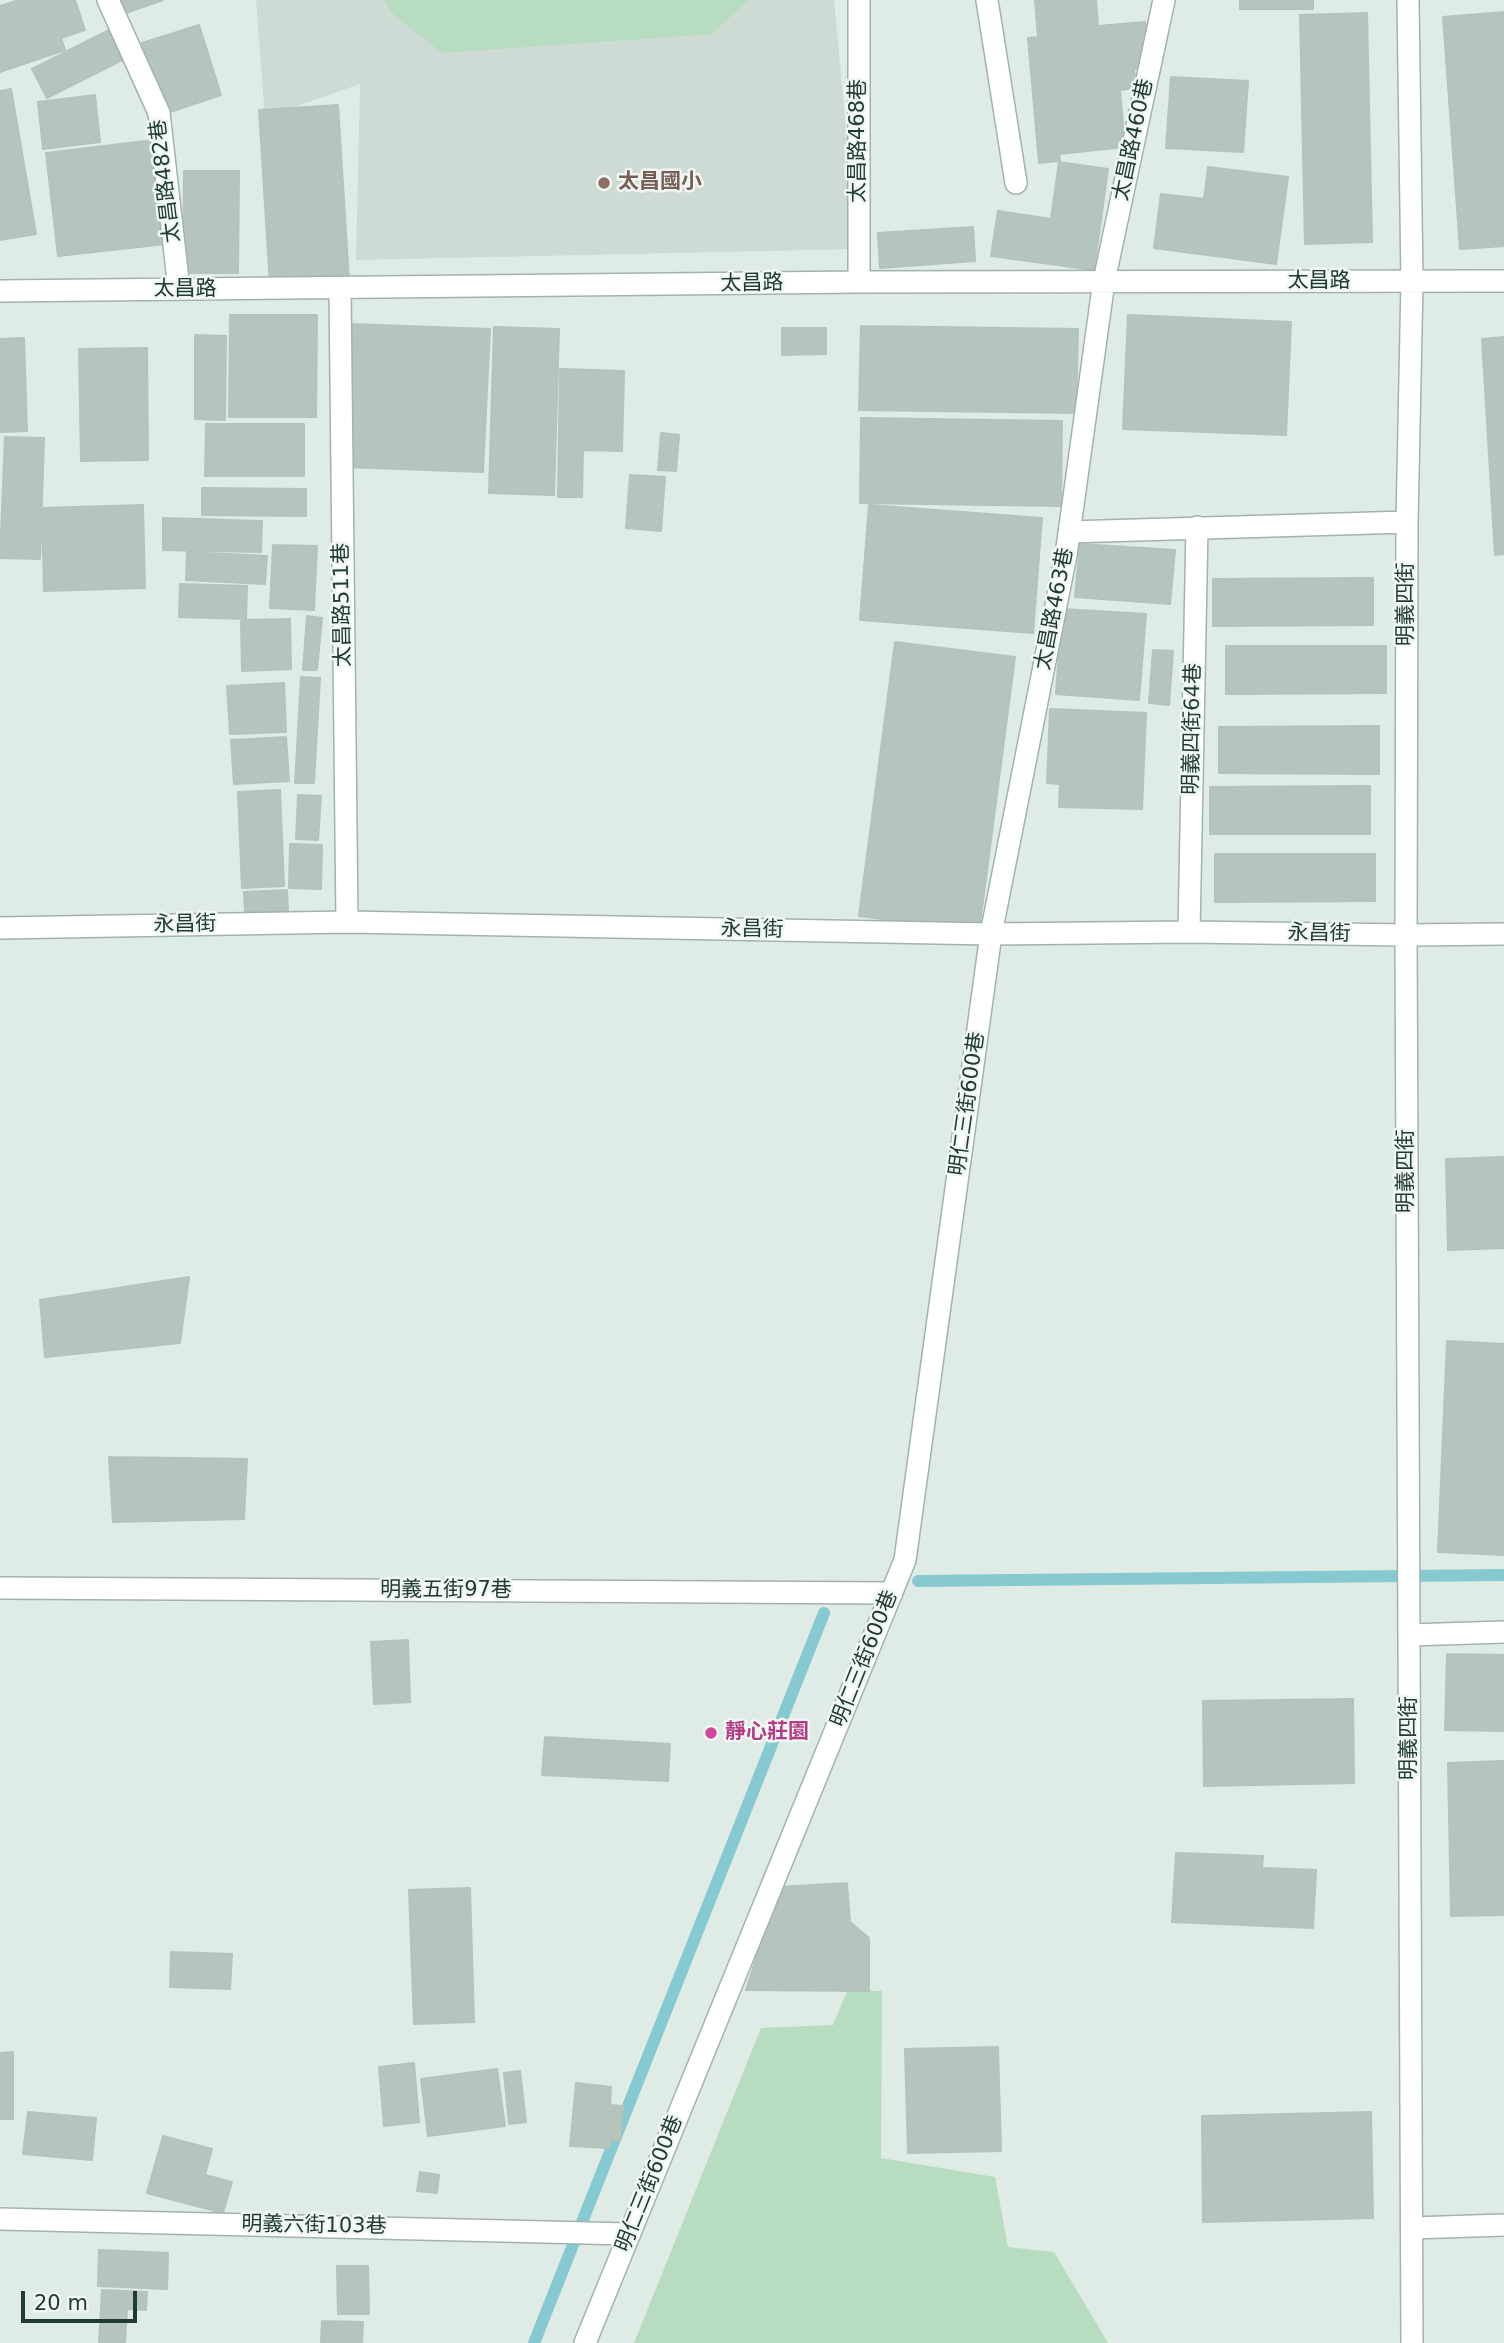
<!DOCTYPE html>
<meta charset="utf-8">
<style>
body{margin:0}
#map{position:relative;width:1504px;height:2343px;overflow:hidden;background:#dfebe5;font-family:"DejaVu Sans",sans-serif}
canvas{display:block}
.scale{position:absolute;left:21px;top:2291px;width:116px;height:32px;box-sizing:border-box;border:4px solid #203b32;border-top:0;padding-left:9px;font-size:21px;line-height:24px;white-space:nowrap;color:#203b32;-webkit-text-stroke:5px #f0f7f3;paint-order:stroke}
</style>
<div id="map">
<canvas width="1504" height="2343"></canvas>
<div class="scale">20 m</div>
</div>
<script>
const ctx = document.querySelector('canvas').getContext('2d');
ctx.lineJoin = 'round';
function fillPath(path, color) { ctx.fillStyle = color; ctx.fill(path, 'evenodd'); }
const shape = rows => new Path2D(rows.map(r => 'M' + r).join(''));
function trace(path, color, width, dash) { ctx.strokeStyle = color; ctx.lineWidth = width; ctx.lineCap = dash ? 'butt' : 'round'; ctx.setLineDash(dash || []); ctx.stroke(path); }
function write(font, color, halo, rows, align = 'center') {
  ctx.font = font + ' "DejaVu Sans","Noto Sans TC",sans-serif'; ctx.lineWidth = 5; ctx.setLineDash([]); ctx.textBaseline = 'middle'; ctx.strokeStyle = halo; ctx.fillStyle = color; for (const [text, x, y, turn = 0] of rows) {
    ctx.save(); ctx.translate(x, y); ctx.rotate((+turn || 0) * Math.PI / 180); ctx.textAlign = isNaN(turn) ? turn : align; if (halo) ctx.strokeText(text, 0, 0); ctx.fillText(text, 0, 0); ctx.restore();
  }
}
const built = shape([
 [256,0,834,0,857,249,356,260,360,84,265,117]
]);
const green = shape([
 [384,0,748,0,712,34,442,53,392,13],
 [847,1991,882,1991,881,2158,995,2177,1008,2247,1054,2252,1108,2343,634,2343,761,2028,833,2025]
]);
const stream = shape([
 [918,1581,1504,1575],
 [534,2343,824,1613]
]);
const building = shape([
 [19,0,75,0,85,30,61,38,65,50,0,72,0,6,19,0],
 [118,0,163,0,123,14,118,0],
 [1035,0,1096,0,1098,26,1145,22,1149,68,1134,69,1136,88,1120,90,1125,147,1059,154,1060,161,1039,163,1028,38,1038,37,1035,0],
 [1240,0,1313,0,1313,9,1240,9,1240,0],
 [1504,12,1504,246,1460,249,1443,17,1504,12],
 [1367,13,1372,242,1305,244,1300,15,1367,13],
 [199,25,221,95,164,114,142,43,199,25],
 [115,27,130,56,47,98,32,69,115,27],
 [1171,77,1248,81,1243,152,1166,148,1171,77],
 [11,89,36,234,0,240,0,91,11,89],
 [95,95,100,142,43,149,38,102,95,95],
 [338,105,349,280,270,285,259,110,338,105],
 [154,140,166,244,58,256,46,153,154,140],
 [1059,162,1108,169,1094,270,991,256,998,211,1051,219,1059,162],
 [1208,167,1288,177,1276,264,1154,248,1161,194,1204,199,1208,167],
 [184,171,239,171,238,273,183,273,184,171],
 [973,227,975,261,880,268,878,233,973,227],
 [230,315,317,315,316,417,229,417,230,315],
 [1128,315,1291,322,1286,435,1123,429,1128,315],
 [349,324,490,329,483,472,343,467,349,324],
 [861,326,1078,329,1076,413,859,410,861,326],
 [494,327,559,329,554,495,489,493,494,327],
 [782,328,826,328,826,354,782,355,782,328],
 [195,335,226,336,225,420,195,419,195,335],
 [1504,337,1504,554,1495,555,1482,339,1504,337],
 [24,338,27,431,0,432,0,339,24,338],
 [147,348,148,460,81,461,79,349,147,348],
 [560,369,624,371,622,451,583,450,582,497,558,497,560,369],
 [861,418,1062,421,1061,506,860,503,861,418],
 [206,424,304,424,304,476,205,476,206,424],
 [661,433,679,435,676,471,658,470,661,433],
 [5,437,44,438,40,559,0,558,5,437],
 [630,475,665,477,661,531,626,528,630,475],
 [202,488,306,489,306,516,202,515,202,488],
 [143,505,145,588,44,591,42,508,143,505],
 [869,505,1042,518,1033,633,860,620,869,505],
 [163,518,262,521,261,552,163,550,163,518],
 [1080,544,1175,550,1170,604,1075,597,1080,544],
 [273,545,317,546,314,610,270,608,273,545],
 [187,552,267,556,265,584,186,580,187,552],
 [1373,578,1373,625,1213,626,1213,579,1373,578],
 [180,584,247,586,246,619,179,617,180,584],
 [1062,609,1146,614,1139,700,1056,694,1062,609],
 [307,616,322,618,317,670,303,670,307,616],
 [290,619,291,669,242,671,241,620,290,619],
 [895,642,1015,657,979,931,859,916,895,642],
 [1226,646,1386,646,1386,693,1226,694,1226,646],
 [1153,650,1173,651,1169,705,1149,703,1153,650],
 [301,677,320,678,314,783,295,783,301,677],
 [284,683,286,732,230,734,227,686,284,683],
 [1050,709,1146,713,1142,809,1059,807,1060,784,1047,783,1050,709],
 [1379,726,1379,774,1219,773,1219,727,1379,726],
 [286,737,289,781,234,784,231,740,286,737],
 [1370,786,1370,834,1210,834,1210,787,1370,786],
 [280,790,284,886,242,888,238,792,280,790],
 [298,795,321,796,318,840,296,839,298,795],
 [290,844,322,845,321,889,289,888,290,844],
 [1215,854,1375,854,1375,901,1215,902,1215,854],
 [287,890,288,911,245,913,244,892,287,890],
 [1504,1157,1504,1248,1448,1250,1446,1159,1504,1157],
 [189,1277,180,1343,45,1357,40,1300,189,1277],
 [1447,1341,1504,1344,1504,1555,1438,1552,1447,1341],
 [109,1457,247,1459,244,1519,113,1522,109,1457],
 [408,1640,410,1702,374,1704,371,1642,408,1640],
 [1447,1654,1504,1655,1504,1731,1445,1730,1447,1654],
 [1353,1699,1354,1783,1204,1786,1203,1701,1353,1699],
 [545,1737,670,1744,668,1781,542,1775,545,1737],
 [1504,1761,1504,1915,1451,1916,1448,1763,1504,1761],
 [1176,1853,1263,1856,1262,1868,1316,1870,1313,1928,1172,1922,1176,1853],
 [847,1883,850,1922,869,1938,869,1991,746,1990,779,1887,847,1883],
 [470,1888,474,2022,414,2024,409,1890,470,1888],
 [171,1952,232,1954,230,1989,170,1987,171,1952],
 [998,2047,1001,2151,908,2153,905,2049,998,2047],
 [13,2052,13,2119,0,2119,0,2053,13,2052],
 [414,2063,419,2122,384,2126,379,2067,414,2063],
 [497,2069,505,2126,428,2136,421,2079,497,2069],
 [520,2071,526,2122,509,2124,504,2073,520,2071],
 [576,2083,611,2087,610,2105,623,2106,620,2141,610,2140,609,2148,570,2146,576,2083],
 [28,2112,96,2118,92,2160,23,2154,28,2112],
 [1371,2112,1373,2218,1203,2222,1202,2116,1371,2112],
 [163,2136,212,2149,205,2175,232,2182,223,2213,147,2193,163,2136],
 [420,2172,439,2175,437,2193,417,2191,420,2172],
 [99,2250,168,2253,167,2289,98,2286,99,2250],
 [337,2266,368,2266,369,2314,338,2314,337,2266],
 [102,2290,147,2292,146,2310,127,2309,125,2343,99,2342,102,2290],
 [322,2321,363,2322,362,2343,321,2343,322,2321]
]);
const minor = shape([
 [108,0,159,113,179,289],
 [987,0,1016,183],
 [1408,0,1412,282,1407,522,1406,935,1412,2343],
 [859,282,859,0],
 [340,289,347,922],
 [0,291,859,282,1504,281],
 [1069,532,1407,522],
 [0,928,347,922,991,934,1189,932,1406,935,1504,934],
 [1189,932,1197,527],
 [0,1588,892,1593],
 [1409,1635,1504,1632],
 [0,2219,629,2234],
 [1412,2228,1504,2225],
 [585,2343,905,1560,991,934,1066,555,1104,281,1164,0]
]);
const markers = [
 [604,183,7,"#8d6e63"],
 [711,1733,7,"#d1479c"]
];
const streetNames = [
 ["太昌路460巷",1134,140,-78],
 ["太昌路468巷",859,141,-90],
 ["太昌路482巷",166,181,-97],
 ["太昌路",1319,282],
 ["太昌路",752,284,-1],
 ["太昌路",185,290],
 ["明義四街",1407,604,-90],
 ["太昌路511巷",343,605,-91],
 ["太昌路463巷",1055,609,-79],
 ["明義四街64巷",1193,729,-89],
 ["永昌街",185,925,-1],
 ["永昌街",752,930,1],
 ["永昌街",1319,934,1],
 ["明仁三街600巷",968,1104,-82],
 ["明義四街",1407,1171,-90],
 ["明義五街97巷",446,1591],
 ["明仁三街600巷",865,1659,-68],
 ["明義四街",1410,1738,-90],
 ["明仁三街600巷",650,2184,-68],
 ["明義六街103巷",314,2226,1]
];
const educationNames = [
 ["太昌國小",618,183]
];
const hotelNames = [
 ["靜心莊園",725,1733]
];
fillPath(built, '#cedad4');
fillPath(green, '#b8dcc0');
trace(stream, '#87c9d0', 12);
fillPath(building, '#b5c5be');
trace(building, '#b2c4bb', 2);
trace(minor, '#a2b3ac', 24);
trace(minor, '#fff', 21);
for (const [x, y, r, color] of markers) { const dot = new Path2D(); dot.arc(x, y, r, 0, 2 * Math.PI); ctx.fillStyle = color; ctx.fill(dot); trace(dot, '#f0f7f3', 2.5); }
write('21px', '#203b32', '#f0f7f3', streetNames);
write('bold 21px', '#785e54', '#f0f7f3', educationNames, 'left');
write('bold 21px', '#b23c85', '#f0f7f3', hotelNames, 'left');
</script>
